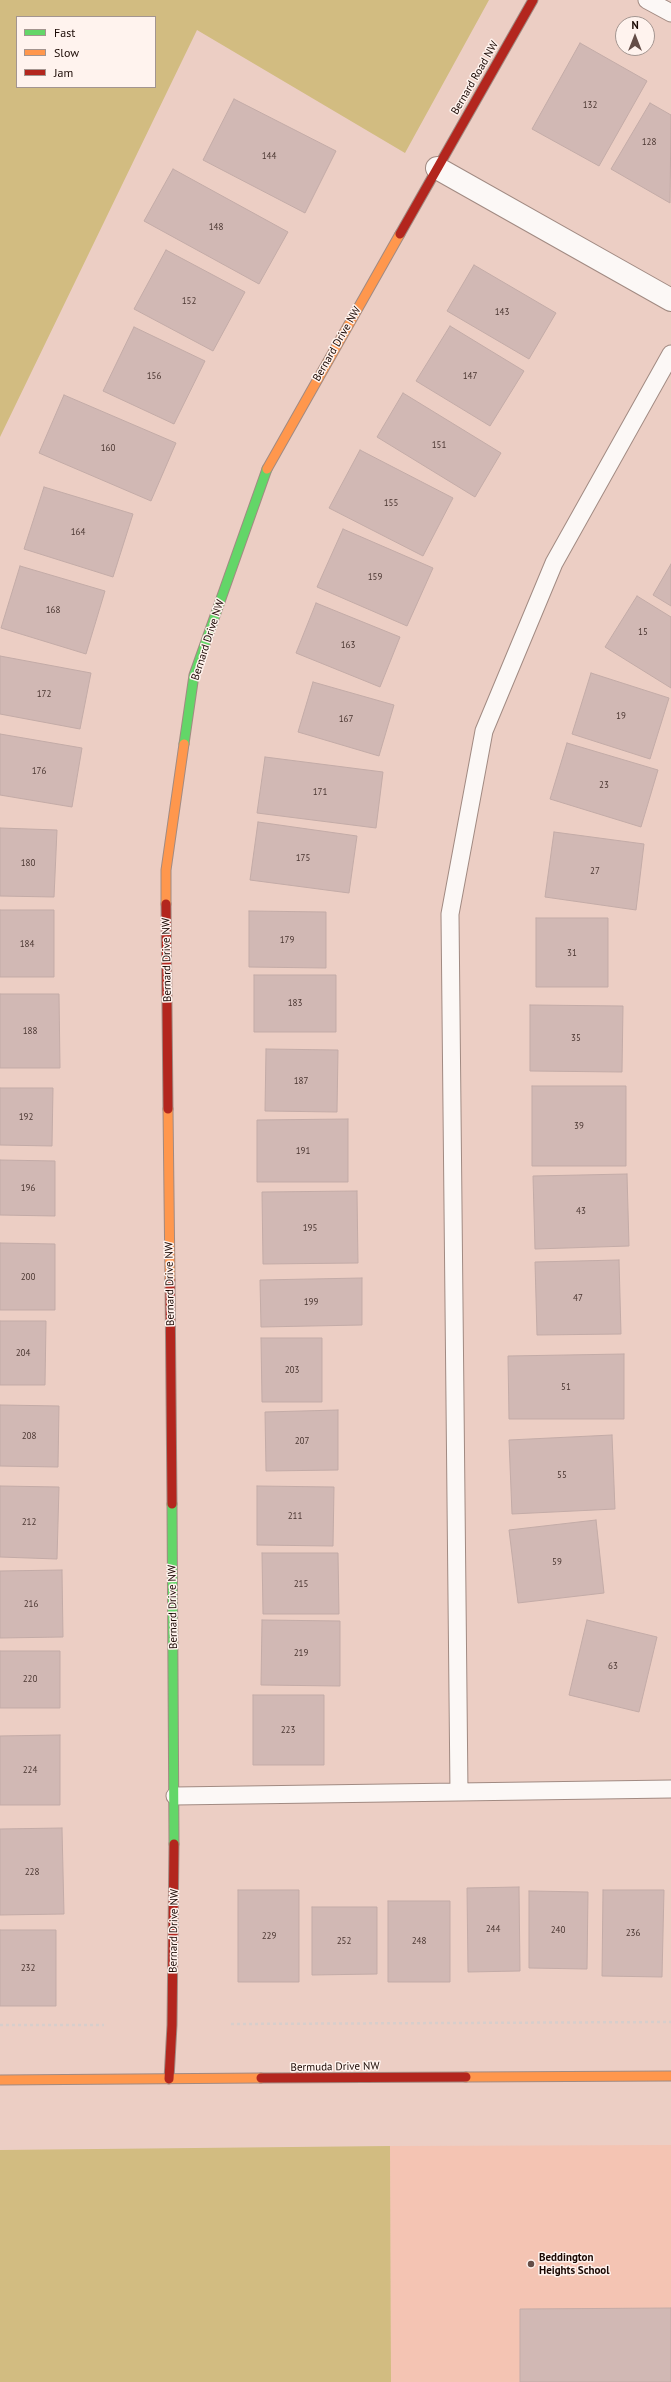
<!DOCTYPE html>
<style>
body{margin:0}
#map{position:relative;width:671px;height:2382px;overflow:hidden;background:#eccec4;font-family:"PT Sans",sans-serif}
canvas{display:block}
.legend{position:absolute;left:16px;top:16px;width:140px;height:72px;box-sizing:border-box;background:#fff3ee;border:1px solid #a39590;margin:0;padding:5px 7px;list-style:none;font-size:12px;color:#1a0803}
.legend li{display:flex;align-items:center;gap:8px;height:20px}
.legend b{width:20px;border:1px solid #a39590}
.north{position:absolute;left:615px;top:16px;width:40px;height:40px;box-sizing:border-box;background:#fff3ee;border:1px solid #a39590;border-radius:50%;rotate:0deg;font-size:11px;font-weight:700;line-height:16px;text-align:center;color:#1a0803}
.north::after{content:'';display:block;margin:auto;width:14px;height:18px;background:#644d47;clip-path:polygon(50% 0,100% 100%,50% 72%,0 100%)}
</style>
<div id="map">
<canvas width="671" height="2382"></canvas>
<ul class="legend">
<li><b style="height:5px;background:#63d668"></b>Fast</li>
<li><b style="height:5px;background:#ff974d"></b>Slow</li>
<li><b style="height:5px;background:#b3261e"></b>Jam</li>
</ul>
<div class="north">N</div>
</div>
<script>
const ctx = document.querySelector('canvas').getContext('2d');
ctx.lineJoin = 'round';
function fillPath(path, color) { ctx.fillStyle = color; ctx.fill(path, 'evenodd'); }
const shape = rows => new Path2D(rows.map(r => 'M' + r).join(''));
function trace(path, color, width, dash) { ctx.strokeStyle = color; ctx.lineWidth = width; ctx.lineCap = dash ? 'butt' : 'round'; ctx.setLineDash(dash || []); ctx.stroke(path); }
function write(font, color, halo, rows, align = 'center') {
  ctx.font = font + ' "PT Sans",sans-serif'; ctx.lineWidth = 3; ctx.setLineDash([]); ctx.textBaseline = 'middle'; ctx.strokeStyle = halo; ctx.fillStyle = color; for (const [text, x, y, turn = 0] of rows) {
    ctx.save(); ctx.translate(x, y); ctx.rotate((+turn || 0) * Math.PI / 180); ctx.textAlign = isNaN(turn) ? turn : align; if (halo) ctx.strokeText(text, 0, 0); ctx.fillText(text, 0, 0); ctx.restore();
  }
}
const built = shape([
 [671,2145,671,2382,391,2382,390,2146]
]);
const green = shape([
 [0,0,489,0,405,153,197,30,0,437],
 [17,17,155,17,155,87,17,87],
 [390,2146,391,2382,0,2382,0,2150]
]);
const building = shape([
 [580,43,647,81,599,166,532,129,580,43],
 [234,99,336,151,305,213,203,160,234,99],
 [650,103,671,115,670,203,611,169,650,103],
 [173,169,288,232,259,284,144,221,173,169],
 [166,250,245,292,213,351,134,309,166,250],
 [474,265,556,313,529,359,447,311,474,265],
 [450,326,524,371,490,426,416,381,450,326],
 [134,327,205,361,174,424,103,391,134,327],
 [403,393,501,453,475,497,377,437,403,393],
 [64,395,176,443,151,501,39,453,64,395],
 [360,450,453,498,423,556,329,508,360,450],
 [44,487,133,514,113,577,24,549,44,487],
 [343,529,433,568,407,626,317,587,343,529],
 [671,564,671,606,653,595,671,564],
 [20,566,105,591,86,654,1,628,20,566],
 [637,596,671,617,671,688,605,647,637,596],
 [316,603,400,637,380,687,296,653,316,603],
 [0,656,91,673,80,729,0,714,0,656],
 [591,673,669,698,650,759,572,734,591,673],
 [313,682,394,705,379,756,298,732,313,682],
 [0,734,82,748,72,807,0,795,0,734],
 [567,743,658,770,641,827,550,799,567,743],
 [265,757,383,772,376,828,257,813,265,757],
 [258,822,357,836,349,893,250,880,258,822],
 [0,828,57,830,54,897,0,896,0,828],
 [554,832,644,844,636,910,545,897,554,832],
 [0,910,54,910,54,977,0,977,0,910],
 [249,911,326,912,326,968,249,967,249,911],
 [536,918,608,918,608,987,536,987,536,918],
 [254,975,336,975,336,1032,254,1032,254,975],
 [0,994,59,994,60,1068,0,1068,0,994],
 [530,1005,623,1006,622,1072,530,1071,530,1005],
 [266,1049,338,1050,337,1112,265,1111,266,1049],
 [532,1086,626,1086,626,1166,532,1166,532,1086],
 [0,1088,53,1088,52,1146,0,1145,0,1088],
 [348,1119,348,1182,257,1182,257,1120,348,1119],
 [0,1160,55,1161,55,1216,0,1215,0,1160],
 [627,1174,629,1246,535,1249,533,1176,627,1174],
 [357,1191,358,1263,263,1264,262,1192,357,1191],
 [0,1243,55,1244,55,1310,0,1310,0,1243],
 [619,1260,621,1334,537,1335,535,1262,619,1260],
 [362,1278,362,1325,261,1327,260,1280,362,1278],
 [0,1321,46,1321,45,1385,0,1385,0,1321],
 [261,1338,322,1338,322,1402,262,1402,261,1338],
 [624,1354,624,1419,509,1419,508,1356,624,1354],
 [0,1405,59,1406,58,1467,0,1466,0,1405],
 [338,1410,338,1470,266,1471,265,1412,338,1410],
 [612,1435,615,1509,512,1514,509,1440,612,1435],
 [0,1486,59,1487,57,1559,0,1557,0,1486],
 [257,1486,334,1487,333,1546,257,1545,257,1486],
 [596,1520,604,1593,518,1603,509,1530,596,1520],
 [262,1553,338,1553,339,1614,263,1614,262,1553],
 [62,1570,63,1637,0,1638,0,1571,62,1570],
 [262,1620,340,1621,340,1686,261,1685,262,1620],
 [587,1620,657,1637,639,1712,569,1695,587,1620],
 [0,1651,60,1651,60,1708,0,1708,0,1651],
 [253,1695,324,1695,324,1765,253,1765,253,1695],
 [60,1735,60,1805,0,1805,0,1736,60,1735],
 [62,1828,64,1914,0,1915,0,1829,62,1828],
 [519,1887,520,1971,468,1972,467,1888,519,1887],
 [238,1890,299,1890,299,1982,238,1982,238,1890],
 [603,1890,664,1890,662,1977,602,1976,603,1890],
 [529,1891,588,1892,587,1969,529,1968,529,1891],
 [388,1901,450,1901,450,1982,388,1982,388,1901],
 [312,1907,377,1907,377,1974,312,1975,312,1907],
 [0,1930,56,1930,56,2006,0,2006,0,1930],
 [671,2308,671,2382,520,2382,520,2309,671,2308]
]);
const path = shape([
 [231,2024,671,2022],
 [0,2025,104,2025]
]);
const lane = shape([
 [647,0,671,13],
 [459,1792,450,914,484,731,554,563,671,354],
 [175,1796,671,1789]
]);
const street = shape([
 [437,168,671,300]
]);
const fast = shape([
 [184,744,194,675,267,469],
 [172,1504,174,1844]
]);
const slow = shape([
 [267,469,400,234],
 [166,904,166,870,184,744],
 [168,1109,170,1280],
 [466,2077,671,2076],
 [0,2080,261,2078]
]);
const jam = shape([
 [400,234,533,0],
 [166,904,168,1109],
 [170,1280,172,1504],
 [261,2078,466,2077],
 [169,2079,172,2025,174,1844]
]);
const markers = [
 [531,2264,4,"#644d47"]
];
const numberNames = [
 ["132",590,105],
 ["128",649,142],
 ["144",269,156],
 ["148",216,227],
 ["152",189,301],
 ["143",502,312],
 ["156",154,376],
 ["147",470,376],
 ["151",439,445],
 ["160",108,448],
 ["155",391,503],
 ["164",78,532],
 ["159",375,577],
 ["168",53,610],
 ["15",643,632],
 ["163",348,645],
 ["172",44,694],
 ["19",621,716],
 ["167",346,719],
 ["176",39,771],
 ["23",604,785],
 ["171",320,792],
 ["175",303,858],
 ["180",28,863],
 ["27",595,871],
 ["179",287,940],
 ["184",27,944],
 ["31",572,953],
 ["183",295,1003],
 ["188",30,1031],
 ["35",576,1038],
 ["187",301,1081],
 ["192",26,1117],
 ["39",579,1126],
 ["191",303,1151],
 ["196",28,1188],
 ["43",581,1211],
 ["195",310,1228],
 ["200",28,1277],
 ["47",578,1298],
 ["199",311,1302],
 ["204",23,1353],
 ["203",292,1370],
 ["51",566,1387],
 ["208",29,1436],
 ["207",302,1441],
 ["55",562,1475],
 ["211",295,1516],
 ["212",29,1522],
 ["59",557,1562],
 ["215",301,1584],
 ["216",31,1604],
 ["219",301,1653],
 ["63",613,1666],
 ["220",30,1679],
 ["223",288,1730],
 ["224",30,1770],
 ["228",32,1872],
 ["244",493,1929],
 ["240",558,1930],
 ["236",633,1933],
 ["229",269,1936],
 ["252",344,1941],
 ["248",419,1941],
 ["232",28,1968]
];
const streetNames = [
 ["Bernard Road NW",475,78,-60],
 ["Bernard Drive NW",337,344,-60],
 ["Bernard Drive NW",208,640,-72],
 ["Bernard Drive NW",167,960,-91],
 ["Bernard Drive NW",170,1284,-91],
 ["Bernard Drive NW",173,1607,-91],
 ["Bernard Drive NW",174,1931,-89],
 ["Bermuda Drive NW",335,2067,-1]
];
const poiNames = [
 ["Beddington",539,2258],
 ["Heights School",539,2271]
];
fillPath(built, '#f4c4b3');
fillPath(green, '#d2bc81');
fillPath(building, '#d1b8b4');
trace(building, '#c3aba7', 1);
trace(lane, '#a18a82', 19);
trace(street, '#a18a82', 24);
trace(fast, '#a18a82', 11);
trace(slow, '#a18a82', 11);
trace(jam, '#a18a82', 11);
trace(path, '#d8cecb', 2.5, [3, 3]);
trace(lane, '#fcf8f6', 17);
trace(street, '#fcf8f6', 22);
trace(fast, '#63d668', 9);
trace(slow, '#ff974d', 9);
trace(jam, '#b3261e', 9);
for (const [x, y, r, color] of markers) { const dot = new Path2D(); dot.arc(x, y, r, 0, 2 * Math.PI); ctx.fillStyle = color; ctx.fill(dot); trace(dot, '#fff3ee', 1.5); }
write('9px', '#493530', null, numberNames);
write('11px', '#1a0803', '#fff3ee', streetNames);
write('bold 11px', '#1a0803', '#fff3ee', poiNames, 'left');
</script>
